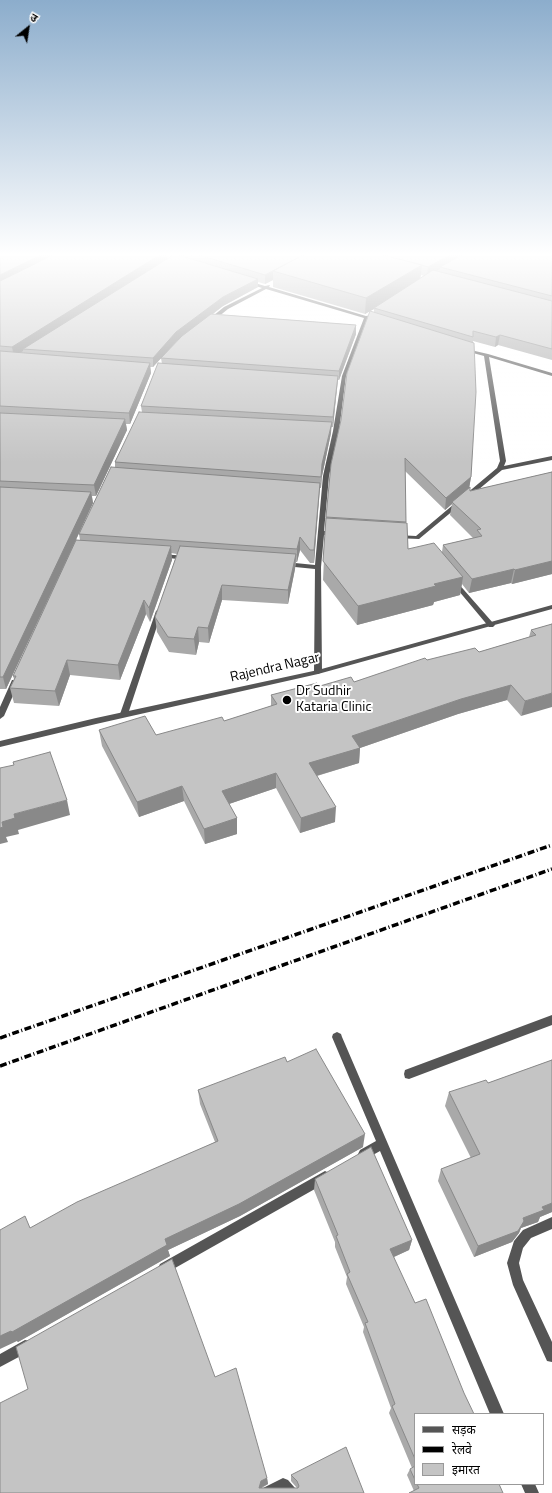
<!DOCTYPE html>
<meta charset="utf-8">
<style>
body{margin:0}
#map{position:relative;width:552px;height:1493px;overflow:hidden;background:#fff;font-family:"Titillium Web","Noto Sans Devanagari",sans-serif}
canvas{display:block}
.legend{position:absolute;left:414px;top:1413px;width:130px;height:72px;box-sizing:border-box;background:#fff;border:1px solid #999;margin:0;padding:5px 7px;list-style:none;font-size:12px;color:#000}
.legend li{display:flex;align-items:center;gap:8px;height:20px}
.legend b{width:20px;border:1px solid #999}
.north{position:absolute;left:8px;top:8px;width:40px;height:40px;-webkit-text-stroke:3px #fff;paint-order:stroke;rotate:30deg;font-size:11px;font-weight:700;line-height:16px;text-align:center;color:#000}
.north::after{content:'';display:block;margin:auto;width:14px;height:18px;background:#000;clip-path:polygon(50% 0,100% 100%,50% 72%,0 100%)}
</style>
<div id="map">
<canvas width="552" height="1493"></canvas>
<ul class="legend">
<li><b style="height:5px;background:#555"></b>सड़क</li>
<li><b style="height:5px;background:#000"></b>रेलवे</li>
<li><b style="height:11px;background:#c4c4c4"></b>इमारत</li>
</ul>
<div class="north">उ</div>
</div>
<script>
const ctx = document.querySelector('canvas').getContext('2d');
ctx.lineJoin = 'round';
const shape = rows => new Path2D(rows.map(r => 'M' + r).join(''));
function fillPath(path, color) { ctx.fillStyle = color; ctx.fill(path, 'evenodd'); }
function trace(path, color, width, dash) { ctx.strokeStyle = color; ctx.lineWidth = width; ctx.lineCap = dash ? 'butt' : 'round'; ctx.setLineDash(dash || []); ctx.stroke(path); }
function write(font, color, halo, rows, align = 'center') {
  ctx.font = font + ' "Titillium Web",sans-serif'; ctx.lineWidth = 4; ctx.setLineDash([]); ctx.textBaseline = 'middle'; ctx.strokeStyle = halo; ctx.fillStyle = color; for (const [text, x, y, turn = 0] of rows) {
    ctx.save(); ctx.translate(x, y); ctx.rotate((+turn || 0) * Math.PI / 180); ctx.textAlign = isNaN(turn) ? turn : align; if (halo) ctx.strokeText(text, 0, 0); ctx.fillText(text, 0, 0); ctx.restore();
  }
}
const minor = shape([
 [248,281,265,286,270,285,269,287,366,316,372,315,372,316,370,318,379,321,377,322,368,320,346,376,339,431,329,476,324,531,335,531,338,533,335,535,324,535,321,567,322,672,318,674,314,672,315,569,285,566,282,564,285,562,315,565,323,476,333,431,342,376,364,318,266,289,228,309,212,322,208,322,208,320,224,307,262,288,247,283,246,282,248,281],
 [462,348,488,354,552,373,552,376,489,357,506,461,504,466,552,456,552,460,502,470,419,539,395,538,394,537,397,535,416,536,497,468,500,461,484,356,462,350,462,348],
 [161,554,187,556,190,558,187,560,159,557,159,555,161,554],
 [455,581,457,582,493,623,495,625,493,627,489,627,453,584,453,582,455,581],
 [159,609,162,611,128,714,127,716,121,716,120,714,156,611,159,609],
 [12,680,15,680,19,682,4,716,0,719,0,707,12,680],
 [552,1015,552,1025,409,1079,405,1078,404,1074,405,1070,552,1015],
 [337,1032,341,1034,342,1037,504,1414,490,1414,380,1151,364,1160,360,1158,358,1154,360,1150,376,1141,332,1037,333,1034,337,1032],
 [325,1171,329,1173,331,1177,329,1181,168,1272,164,1274,160,1272,158,1268,160,1264,325,1171],
 [552,1217,552,1229,531,1238,523,1248,519,1263,523,1280,552,1342,552,1362,547,1361,513,1285,507,1263,514,1241,523,1230,552,1217],
 [25,1340,30,1341,31,1346,30,1351,0,1367,0,1354,25,1340],
 [283,1478,288,1480,295,1488,297,1493,261,1493,263,1488,283,1478],
 [521,1484,535,1484,539,1493,525,1493,521,1484]
]);
const tertiary = shape([
 [552,605,552,609,318,674,96,724,0,747,0,741,96,718,318,670,552,605]
]);
const rail = shape([
 [0,1038,552,845],
 [0,1066,552,869]
]);
const wall = shape([
 [0,254,552,254,552,360,498,345,495,347,473,341,471,477,469,488,470,491,552,472,552,574,512,584,511,583,469,593,462,584,460,595,434,602,433,605,357,625,323,580,326,517,370,311,365,314,273,287,273,280,265,284,258,282,258,287,223,306,213,314,356,325,356,334,339,380,338,380,333,427,331,427,331,433,322,476,321,488,320,488,314,563,310,563,300,550,297,562,296,562,295,569,288,604,222,600,209,643,199,642,196,655,169,652,157,632,155,617,177,554,171,553,172,560,150,622,146,614,120,680,70,675,59,706,14,703,10,688,14,679,13,676,57,581,6,689,0,689],
 [167,254,172,256,167,259],
 [421,275,424,276,420,278],
 [374,309,374,313,370,311],
 [180,339,162,358,177,341],
 [161,358,162,364,141,406,142,412,115,462,115,467,79,534,80,540,76,540,93,503,92,496,96,496,127,430,126,424,130,424,151,373,150,367,153,367],
 [405,471,445,510,452,504,450,515,473,538,443,545,442,552,408,549,406,523],
 [552,624,521,716,507,700,458,714,360,748,359,763,317,776,335,822,300,833,276,788,229,804,237,818,237,834,205,844,184,801,139,817,102,746,99,730,156,735,224,721,271,706,271,695,320,686,354,682,427,660,479,652,529,637,531,630],
 [552,1060,552,1212,540,1217,538,1222,521,1228,519,1233,512,1242,474,1257,438,1181,441,1169,471,1158,445,1106,449,1092,488,1083],
 [287,1062,363,1147,240,1216,168,1250,170,1256,18,1342,17,1341,31,1228,215,1142,200,1104,198,1090],
 [315,1179,412,1240,409,1250,394,1257,415,1414,415,1484,499,1484,414,1491,407,1475,410,1469,412,1468,389,1413,391,1408,363,1332,364,1327,346,1284,347,1277,335,1247,335,1242,314,1190],
 [215,1377,267,1478,268,1484,262,1488,297,1488,291,1481,291,1475,364,1493,0,1493]
]);
const shadedWall = shape([
 [43,254,63,254,0,285,0,275],
 [161,254,167,254,168,259,23,349,23,351,14,357,12,347],
 [452,254,468,254,440,267,440,269,427,276,428,267],
 [422,265,420,281,374,308,374,309,365,314,366,298],
 [273,271,273,280,265,284,265,275],
 [258,279,258,287,223,306,177,341,153,367,153,358,176,332,223,297],
 [356,325,356,334,339,380,339,371],
 [500,335,498,345,495,347,496,337],
 [150,363,151,373,130,424,129,413],
 [338,376,337,386,333,427,333,417],
 [125,419,127,430,96,496,94,485],
 [332,422,331,433,322,476,321,488,322,464],
 [471,477,469,489,452,502,452,504,445,510,446,498],
 [320,483,319,495,314,563,314,550],
 [91,492,93,503,6,689,3,677],
 [300,537,300,550,297,562,297,549],
 [171,546,172,560,150,622,149,608],
 [296,554,295,569,288,604,288,590],
 [552,561,552,574,512,584,515,570],
 [514,569,511,583,469,593,472,579],
 [463,577,460,595,434,602,433,605,357,625,358,606,434,584],
 [222,585,222,600,209,643,208,628],
 [144,600,146,614,120,680,118,665],
 [198,627,199,642,196,655,194,639],
 [67,660,70,675,59,706,55,691],
 [511,685,507,700,458,714,357,749,360,748,359,763,309,778,309,763,352,736,461,699],
 [552,693,552,707,521,716,525,701],
 [276,773,276,788,223,806,222,791],
 [182,786,184,801,139,817,137,802],
 [67,800,70,815,18,830,19,834,6,837,8,842,0,844,0,828,2,822,14,814],
 [336,807,335,822,300,833,301,818],
 [237,818,237,834,205,844,204,829],
 [365,1134,363,1147,240,1216,168,1250,170,1256,18,1342,17,1341,0,1349,0,1336,165,1239],
 [552,1203,552,1212,540,1217,538,1222,521,1228,519,1233,512,1242,474,1257,478,1246,542,1207],
 [412,1240,409,1250,387,1260,390,1249],
 [267,1478,268,1484,262,1487,260,1493,259,1488,261,1481]
]);
const building = shape([
 [0,254,43,254,0,275,0,254],
 [55,254,161,254,12,347,0,346,0,281,55,254],
 [175,254,258,279,223,297,176,332,153,358,23,349,175,254],
 [196,254,305,254,265,275,196,254],
 [305,254,379,254,422,265,366,298,273,271,305,254],
 [379,254,452,254,428,267,422,265,379,254],
 [464,254,552,254,552,296,440,267,464,254],
 [433,270,552,301,552,349,500,335,496,337,473,331,473,337,374,308,433,270],
 [370,311,474,343,476,392,471,477,446,498,405,458,406,522,326,517,331,464,341,420,347,373,370,311],
 [211,314,356,325,339,371,161,358,182,336,211,314],
 [0,351,150,363,129,413,0,406,0,351],
 [158,363,338,376,333,417,141,406,158,363],
 [139,412,332,422,322,464,321,477,115,462,139,412],
 [0,413,125,419,94,485,0,481,0,413],
 [111,467,320,483,314,550,310,550,300,537,297,549,79,534,111,467],
 [552,472,552,561,515,570,514,569,472,579,443,545,482,536,477,530,481,529,452,502,470,487,470,491,552,472],
 [0,487,91,492,3,677,0,677,0,487],
 [326,518,407,523,408,549,434,543,463,577,434,584,436,586,358,606,323,561,326,518],
 [76,540,171,546,149,608,144,600,118,665,67,660,55,691,10,688,16,676,13,676,76,540],
 [180,546,296,554,288,590,222,585,208,628,198,627,194,639,168,637,155,617,180,546],
 [552,624,552,693,525,701,511,685,461,699,352,736,360,748,309,763,336,807,301,818,276,773,222,791,237,818,204,829,182,786,137,802,99,730,145,716,156,735,222,717,224,721,277,704,271,695,317,683,320,686,351,677,354,682,425,658,427,660,475,648,479,652,536,635,531,630,552,624],
 [50,752,67,800,14,814,15,818,2,822,3,827,0,828,0,768,14,765,13,762,50,752],
 [316,1049,365,1134,239,1204,165,1239,167,1245,12,1332,11,1331,0,1336,0,1230,25,1216,30,1228,77,1202,218,1141,198,1090,285,1057,287,1062,316,1049],
 [552,1060,552,1203,542,1207,544,1210,523,1218,524,1221,518,1231,478,1246,441,1169,480,1154,449,1092,486,1080,488,1083,552,1060],
 [371,1147,412,1240,390,1249,415,1303,426,1299,464,1393,474,1414,415,1414,415,1459,392,1406,395,1404,365,1323,368,1322,347,1274,350,1272,336,1236,338,1235,315,1179,371,1147],
 [172,1259,215,1377,236,1368,267,1478,261,1481,259,1488,298,1488,299,1486,297,1481,291,1475,346,1447,364,1493,0,1493,0,1403,28,1389,16,1347,172,1259],
 [415,1466,415,1480,410,1469,415,1466],
 [417,1484,499,1484,503,1493,409,1493,419,1488,417,1484]
]);
const markers = [
 [287,700,5,"#000"]
];
const streetNames = [
 ["Rajendra Nagar",275,668,-13]
];
const poiNames = [
 ["Dr Sudhir",296,692],
 ["Kataria Clinic",296,708]
];
fillPath(minor, '#555');
fillPath(tertiary, '#555');
trace(rail, '#000', 3.5, [7, 2.5, 1, 2.5]);
fillPath(wall, '#a9a9a9');
fillPath(shadedWall, '#898989');
fillPath(building, '#c4c4c4');
trace(building, '#898989', 1);
const sky = ctx.createLinearGradient(0, 0, 0, 463);
sky.addColorStop(0, '#8cadcc');
sky.addColorStop(0.55, '#fff');
sky.addColorStop(1, '#ffffff00');
ctx.fillStyle = sky;
ctx.fillRect(0, 0, 552, 463);
for (const [x, y, r, color] of markers) { const dot = new Path2D(); dot.arc(x, y, r, 0, 2 * Math.PI); ctx.fillStyle = color; ctx.fill(dot); trace(dot, '#fff', 1.5); }
write('14px', '#000', '#fff', streetNames);
write('14px', '#000', '#fff', poiNames, 'left');
</script>
